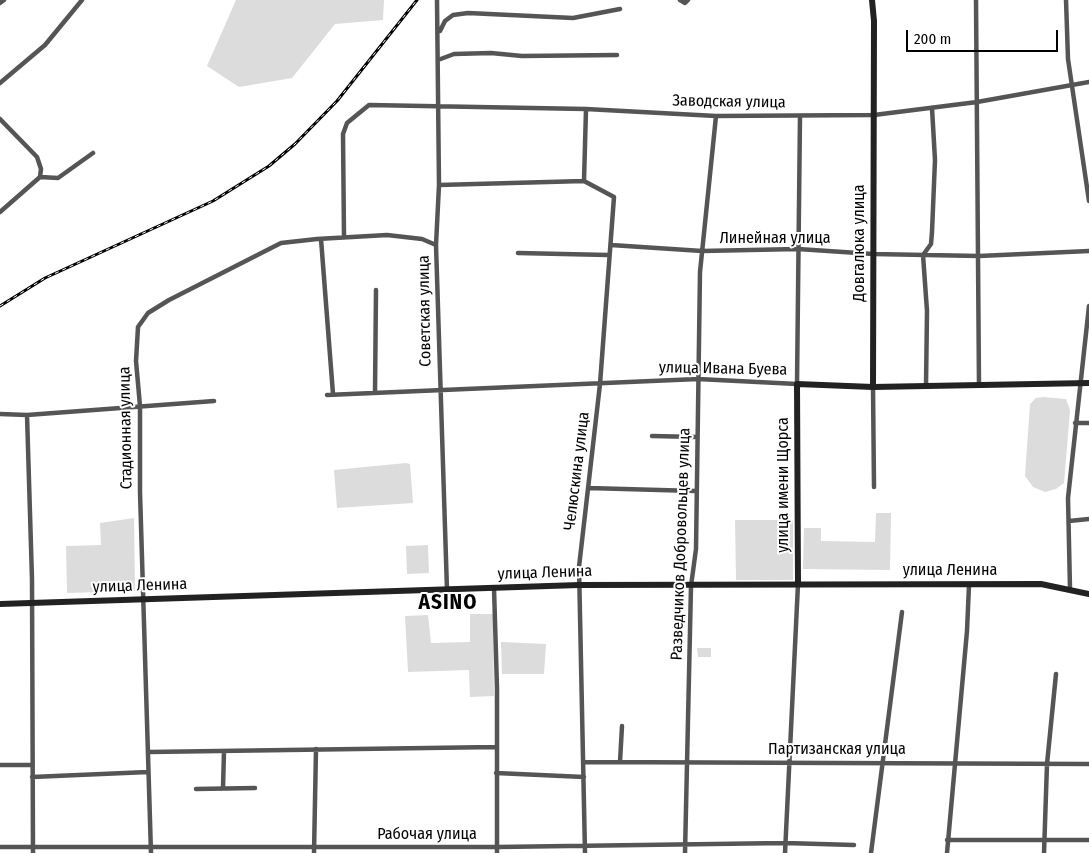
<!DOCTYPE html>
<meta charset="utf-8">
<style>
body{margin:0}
#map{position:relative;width:1089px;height:853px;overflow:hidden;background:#fff;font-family:"Fira Sans Condensed",sans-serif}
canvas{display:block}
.scale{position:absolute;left:906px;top:30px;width:152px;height:22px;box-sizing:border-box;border:2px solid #000;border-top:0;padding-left:6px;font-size:15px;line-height:18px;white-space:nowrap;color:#000;-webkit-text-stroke:4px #fff;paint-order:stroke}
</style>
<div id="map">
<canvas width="1089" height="853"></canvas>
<div class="scale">200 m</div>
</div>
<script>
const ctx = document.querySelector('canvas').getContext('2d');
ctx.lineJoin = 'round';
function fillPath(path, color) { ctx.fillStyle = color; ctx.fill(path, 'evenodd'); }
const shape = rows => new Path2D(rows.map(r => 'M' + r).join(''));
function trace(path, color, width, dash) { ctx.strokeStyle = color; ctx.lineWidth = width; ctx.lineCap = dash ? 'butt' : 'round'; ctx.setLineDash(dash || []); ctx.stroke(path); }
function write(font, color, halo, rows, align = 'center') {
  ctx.font = font + ' "Fira Sans Condensed",sans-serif'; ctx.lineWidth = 4; ctx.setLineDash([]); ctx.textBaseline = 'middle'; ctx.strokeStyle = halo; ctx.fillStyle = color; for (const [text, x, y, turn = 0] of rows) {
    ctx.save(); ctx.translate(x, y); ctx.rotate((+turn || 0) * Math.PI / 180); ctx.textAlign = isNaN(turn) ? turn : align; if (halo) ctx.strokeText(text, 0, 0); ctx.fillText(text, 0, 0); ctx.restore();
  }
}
const green = shape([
 [236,0,384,0,383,20,335,24,292,78,239,87,207,66],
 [1043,397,1066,399,1070,410,1064,483,1056,489,1045,492,1033,487,1025,476,1030,404,1036,398],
 [406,463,410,464,413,503,337,508,334,470],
 [876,513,891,513,890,570,803,569,804,528,821,528,821,541,875,542],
 [134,518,135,591,67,593,66,546,101,545,100,523],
 [735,520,793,520,793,580,736,580],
 [428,545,429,573,407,574,406,546],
 [470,614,493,614,494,696,470,697,469,670,408,672,405,616,428,615,431,643,470,642],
 [501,642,546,644,544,674,502,674],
 [697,648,711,648,711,657,698,657]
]);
const street = shape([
 [437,0,439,185,436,245,447,590],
 [680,0,685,3,688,0],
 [976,0,979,385],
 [1066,0,1068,59,1089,201],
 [0,3,4,0],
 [440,31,445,21,453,15,468,13,573,18,620,9],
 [438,60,454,54,491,53,522,56,617,55],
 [0,83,45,45,82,0],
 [0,119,37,157,41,169,40,177],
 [439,185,584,181],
 [0,212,40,177,58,178,93,153],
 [344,237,343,134,347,123,369,105,586,109,716,116,874,115,977,102,1089,82],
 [321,239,333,394],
 [611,245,702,251,798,249,873,254,979,256,1089,251],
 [518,253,608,255],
 [926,386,927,311,923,255,931,244,932,232,935,160,932,108],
 [873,387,874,487],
 [375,392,376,290],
 [327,395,698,379,797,384,800,116],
 [0,414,27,415,214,401],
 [27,415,32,579,33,853],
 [1075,423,1089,423],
 [652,436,697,437],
 [588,488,695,491],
 [1069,521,1089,519],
 [494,588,497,688,497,853],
 [1070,589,1068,498,1089,306],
 [149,752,496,747],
 [584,762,1089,764],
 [620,762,622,726],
 [0,765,32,765],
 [496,773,584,777],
 [32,777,148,772],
 [223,788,224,751],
 [196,789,255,788],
 [947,840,1089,840],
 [0,847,497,847,785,843,854,845],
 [151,853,140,492,140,406,136,361,138,327,148,313,169,300,281,243,317,239,387,235,422,239,436,245],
 [314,853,316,749],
 [585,853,579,567,600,384,614,197,584,181,586,109],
 [685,853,691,586,696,549,700,272,716,116],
 [785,853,798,584],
 [871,853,902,612],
 [947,853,967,631,969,585],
 [1044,853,1047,764,1056,674]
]);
const secondary = shape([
 [872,0,874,21,873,387],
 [798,584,797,384,873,387,1089,383],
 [0,604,579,585,1041,584,1089,594]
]);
const rail = shape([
 [0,306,45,278,213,201,269,166,295,144,337,101,417,0]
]);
const streetNames = [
 ["Заводская улица",729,102,1],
 ["Линейная улица",775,239],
 ["Довгалюка улица",860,243,-90],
 ["Советская улица",425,311,-91],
 ["улица Ивана Буева",723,369,1],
 ["Стадионная улица",126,428,-91],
 ["Челюскина улица",577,471,-83],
 ["улица имени Щорса",784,485,-90],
 ["Разведчиков Добровольцев улица",681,544,-88],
 ["улица Ленина",950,571],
 ["улица Ленина",545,573,-2],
 ["улица Ленина",140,586,-2],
 ["Партизанская улица",837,750],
 ["Рабочая улица",427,835]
];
const districtNames = [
 ["ASINO",448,603]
];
fillPath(green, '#dcdcdc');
trace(street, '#555', 4.5);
trace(secondary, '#222', 6);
trace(rail, '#000', 3);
trace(rail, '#fff', 1, [4]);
write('16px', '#000', '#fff', streetNames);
ctx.letterSpacing = '1px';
write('bold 21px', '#000', '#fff', districtNames);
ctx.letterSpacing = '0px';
</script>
